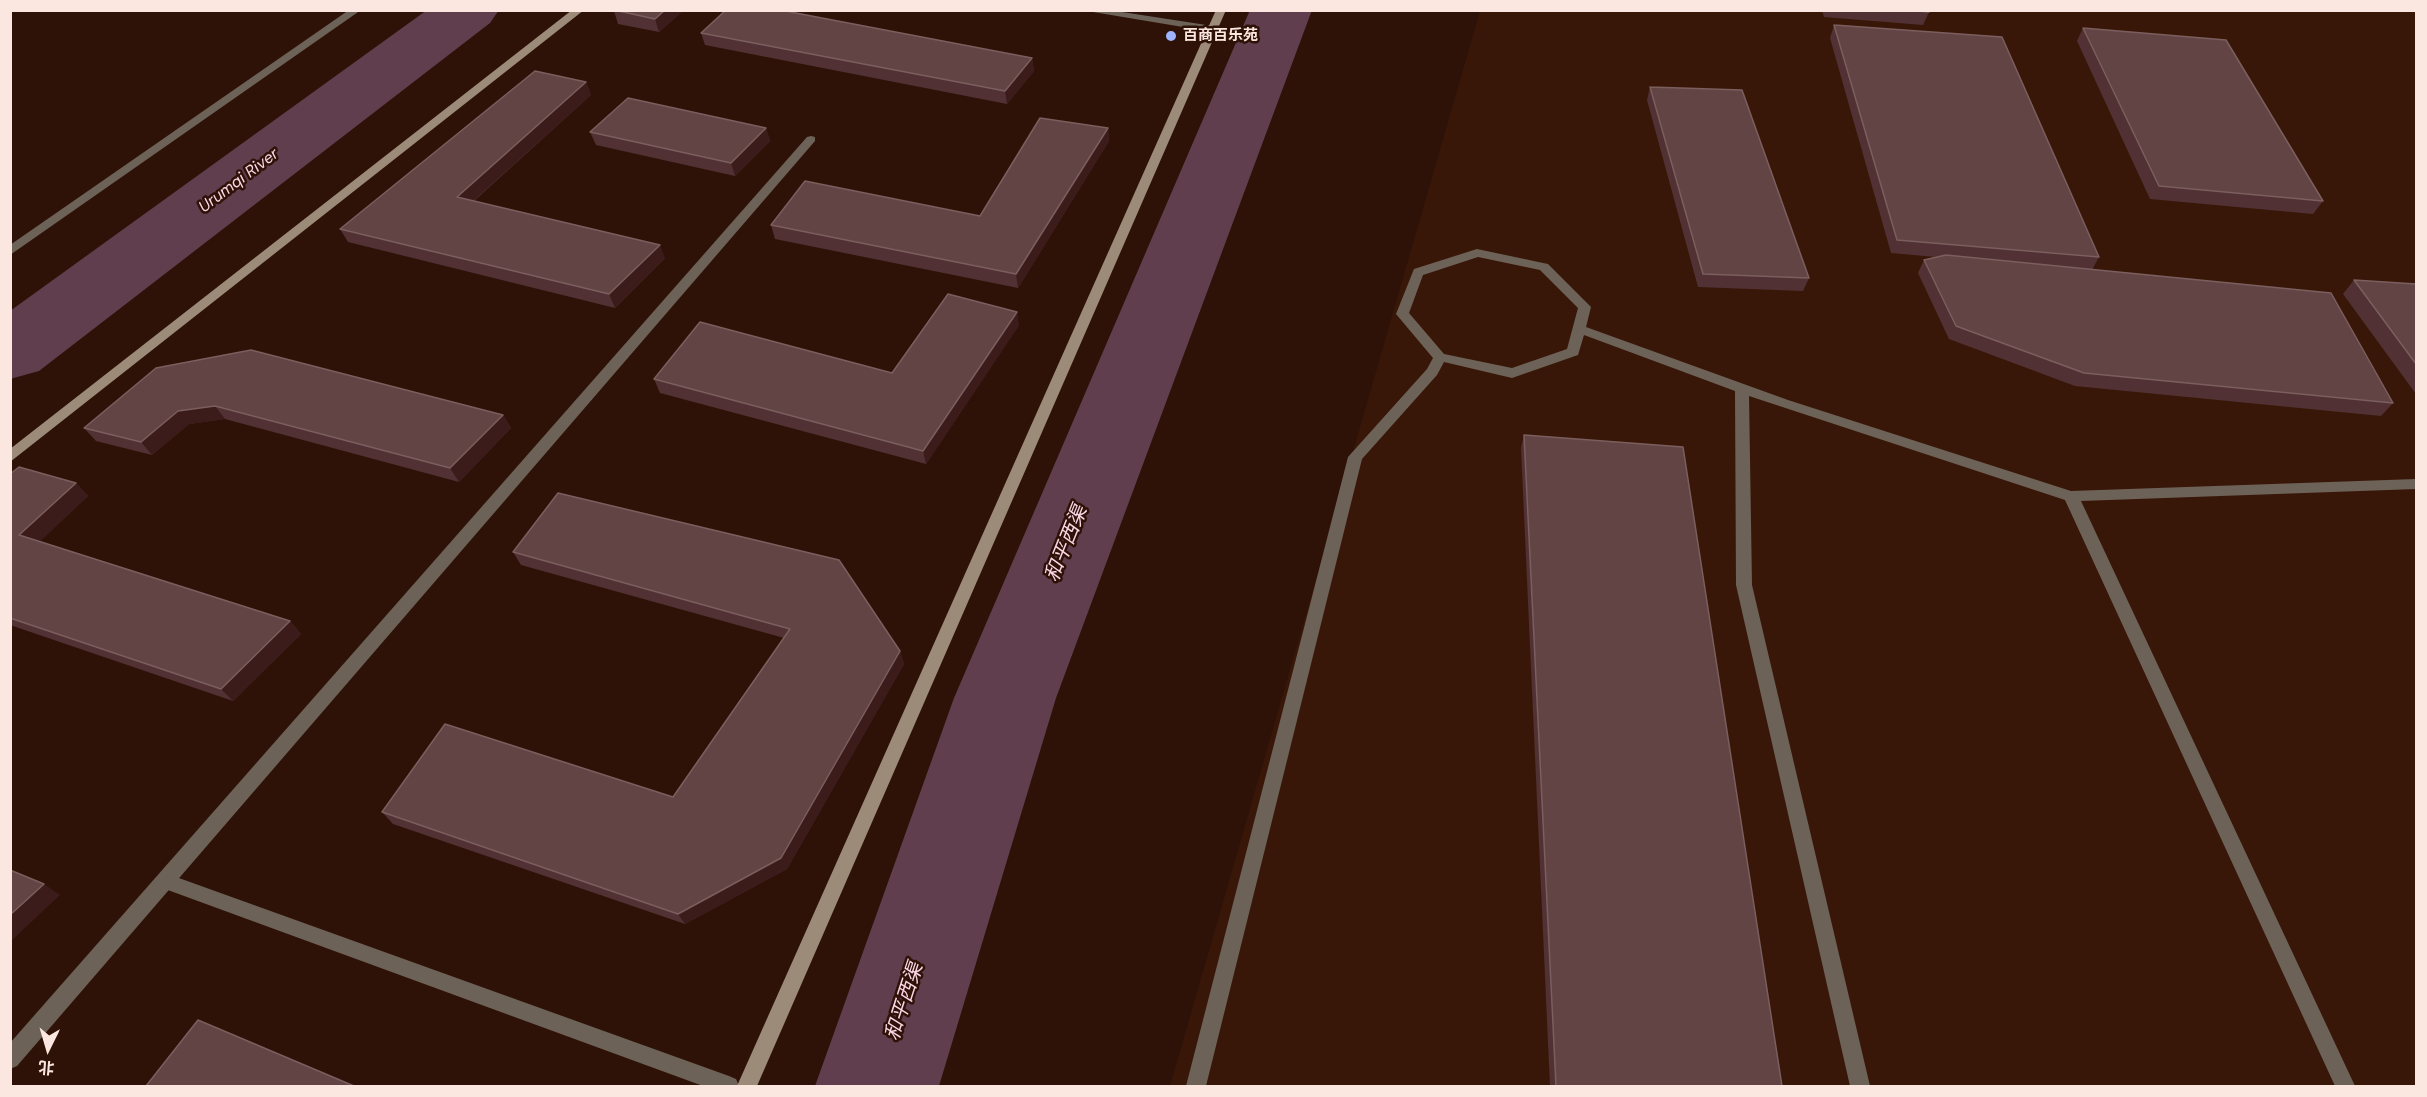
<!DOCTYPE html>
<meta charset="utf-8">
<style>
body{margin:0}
#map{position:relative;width:2427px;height:1097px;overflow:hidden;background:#2e1207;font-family:"DM Sans","Noto Sans SC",sans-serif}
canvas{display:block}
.frame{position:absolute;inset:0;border:12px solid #fbe7df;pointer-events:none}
.north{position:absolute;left:18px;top:1019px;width:60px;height:60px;-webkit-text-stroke:4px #2e1207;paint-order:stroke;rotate:185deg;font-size:16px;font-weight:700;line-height:24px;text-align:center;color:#fbe7df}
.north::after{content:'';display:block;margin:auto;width:21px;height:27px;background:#fbe7df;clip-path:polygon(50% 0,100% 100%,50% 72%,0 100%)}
</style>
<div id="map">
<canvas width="2427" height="1097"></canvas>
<div class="frame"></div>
<div class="north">北</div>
</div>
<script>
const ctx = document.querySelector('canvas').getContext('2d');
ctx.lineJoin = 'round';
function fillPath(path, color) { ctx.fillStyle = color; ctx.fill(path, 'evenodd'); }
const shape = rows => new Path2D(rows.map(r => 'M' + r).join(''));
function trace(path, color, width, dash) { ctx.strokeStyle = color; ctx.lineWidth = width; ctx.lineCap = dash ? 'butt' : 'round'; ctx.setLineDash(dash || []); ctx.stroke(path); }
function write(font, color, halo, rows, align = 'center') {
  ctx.font = font + ' "DM Sans","Noto Sans SC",sans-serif'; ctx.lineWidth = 5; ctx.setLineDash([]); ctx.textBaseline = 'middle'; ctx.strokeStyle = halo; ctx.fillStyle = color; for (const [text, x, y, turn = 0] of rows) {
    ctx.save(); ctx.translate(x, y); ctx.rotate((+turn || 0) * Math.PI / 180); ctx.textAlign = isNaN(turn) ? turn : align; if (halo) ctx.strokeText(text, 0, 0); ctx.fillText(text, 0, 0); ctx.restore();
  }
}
const built = shape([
 [1480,11,2416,11,2416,1086,1170,1086]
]);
const river = shape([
 [427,10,499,10,490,23,39,371,10,379,10,311,427,10],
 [1250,10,1312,10,1056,698,939,1086,815,1086,954,698,1250,10]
]);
const lane = shape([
 [349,10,361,10,10,255,10,245,349,10],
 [1081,10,1109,10,1213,26,1218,29,1213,32,1081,10],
 [1477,249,1548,264,1591,307,1586,327,1788,400,2071,491,2416,479,2416,489,2081,501,2355,1086,2335,1086,2065,500,1749,396,1752,585,1870,1086,1850,1086,1736,585,1735,391,1584,335,1578,355,1512,378,1444,362,1437,375,1362,459,1206,1086,1186,1086,1348,457,1427,369,1433,358,1396,314,1414,269,1477,249],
 [1478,257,1540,270,1578,308,1567,349,1512,368,1444,354,1409,313,1423,275,1478,257],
 [165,873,729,1076,736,1079,739,1086,703,1086,165,889,159,887,156,881,159,875,165,873]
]);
const street = shape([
 [811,136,815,137,815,141,17,1066,10,1069,10,1043,807,137,811,136]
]);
const secondary = shape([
 [572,10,584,10,10,462,10,449,572,10],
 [1216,10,1226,10,757,1086,737,1086,1216,10]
]);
const wall = shape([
 [684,10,659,32,618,24,614,11],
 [1822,10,1928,10,1929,12,1923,25,1824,17],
 [1834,25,2099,257,2092,270,2393,403,2381,416,2075,386,1949,339,1918,273,1924,260,1936,257,1891,253,1830,38],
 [2083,28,2323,201,2313,214,2150,199,2077,41],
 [701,33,1032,58,1034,71,1007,104,705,45],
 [586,82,591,95,474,201,665,258,615,308,348,242,340,229],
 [1650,87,1809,278,1803,291,1698,287,1647,100],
 [766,128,770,141,735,176,596,145,590,132],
 [1108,128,1109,141,1018,288,775,239,771,225,980,216],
 [2354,280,2416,284,2416,394,2343,294],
 [1019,325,926,464,660,393,654,379,892,373],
 [156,368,503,415,511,428,459,482,225,419,189,424,152,455,96,441,84,428],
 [1524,435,1782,1086,1550,1086,1521,448],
 [10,474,76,483,88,496,40,541,290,621,301,634,233,701,10,625],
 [513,552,900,651,904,664,787,869,685,924,393,824,382,812,673,797,784,638,521,565]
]);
const shadedWall = shape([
 [665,10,684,10,659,32,655,19],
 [1032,58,1034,71,1007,104,1005,91],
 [586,82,591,95,463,210,457,197],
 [766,128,770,141,735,176,731,163],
 [1108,128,1109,141,1018,288,1016,274],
 [660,245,665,258,615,308,609,294],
 [1017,312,1019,325,926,464,923,451],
 [215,406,225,419,189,424,152,455,141,442,178,411],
 [503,415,511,428,459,482,450,468],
 [76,483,88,496,33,548,19,535],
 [290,621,301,634,233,701,221,689],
 [900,651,904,664,787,869,685,924,678,914],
 [44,884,60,895,10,942,10,915]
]);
const building = shape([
 [614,10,665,10,655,19,614,10],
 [726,10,780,10,1032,58,1005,91,701,33,726,10],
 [1908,10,1928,10,1929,12,1908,10],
 [1834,25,2002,37,2099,257,1897,240,1834,25],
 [2083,28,2226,40,2323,201,2159,186,2083,28],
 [535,71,586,82,457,197,660,245,609,294,340,229,535,71],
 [1650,87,1742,90,1809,278,1703,274,1650,87],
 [628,98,766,128,731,163,590,132,628,98],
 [1040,118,1108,128,1016,274,771,225,805,181,980,216,1040,118],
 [1946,255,2331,293,2393,403,2084,373,1956,326,1924,260,1946,255],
 [2354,280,2416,284,2416,364,2354,280],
 [948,294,1017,312,923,451,654,379,700,322,892,373,948,294],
 [251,350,503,415,450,468,215,406,178,411,141,442,84,428,156,368,251,350],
 [1524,435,1683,447,1782,1086,1556,1086,1524,435],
 [19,467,76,483,19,535,290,621,221,689,10,618,10,474,19,467],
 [558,493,839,560,900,651,781,858,678,914,382,812,445,724,673,797,790,629,513,552,558,493],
 [10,870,44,884,10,915,10,870],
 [198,1020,354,1086,146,1086,198,1020]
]);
const markers = [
 [1171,36,6,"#9eb4fd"]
];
const farPoinames = [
 ["百商百乐苑",1183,36]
];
const farWaternames = [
 ["Urumqi River",239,181,-37]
];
const waterNames = [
 ["和平西渠",1067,544,-68],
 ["和平西渠",905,1002,-72]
];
fillPath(built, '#391708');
fillPath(river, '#603e4e');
fillPath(lane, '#6d6257');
fillPath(street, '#6d6257');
fillPath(secondary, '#9c8b78');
fillPath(wall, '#513133');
fillPath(shadedWall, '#3b1c1a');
fillPath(building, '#634445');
trace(building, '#7b5e5e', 1.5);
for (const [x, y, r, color] of markers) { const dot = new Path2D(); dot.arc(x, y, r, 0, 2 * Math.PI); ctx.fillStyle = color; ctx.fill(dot); trace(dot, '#2e1207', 2); }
write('bold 15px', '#fbe7df', '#2e1207', farPoinames, 'left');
write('italic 16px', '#fdd6e7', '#2e1207', farWaternames);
write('italic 20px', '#fdd6e7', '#2e1207', waterNames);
</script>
